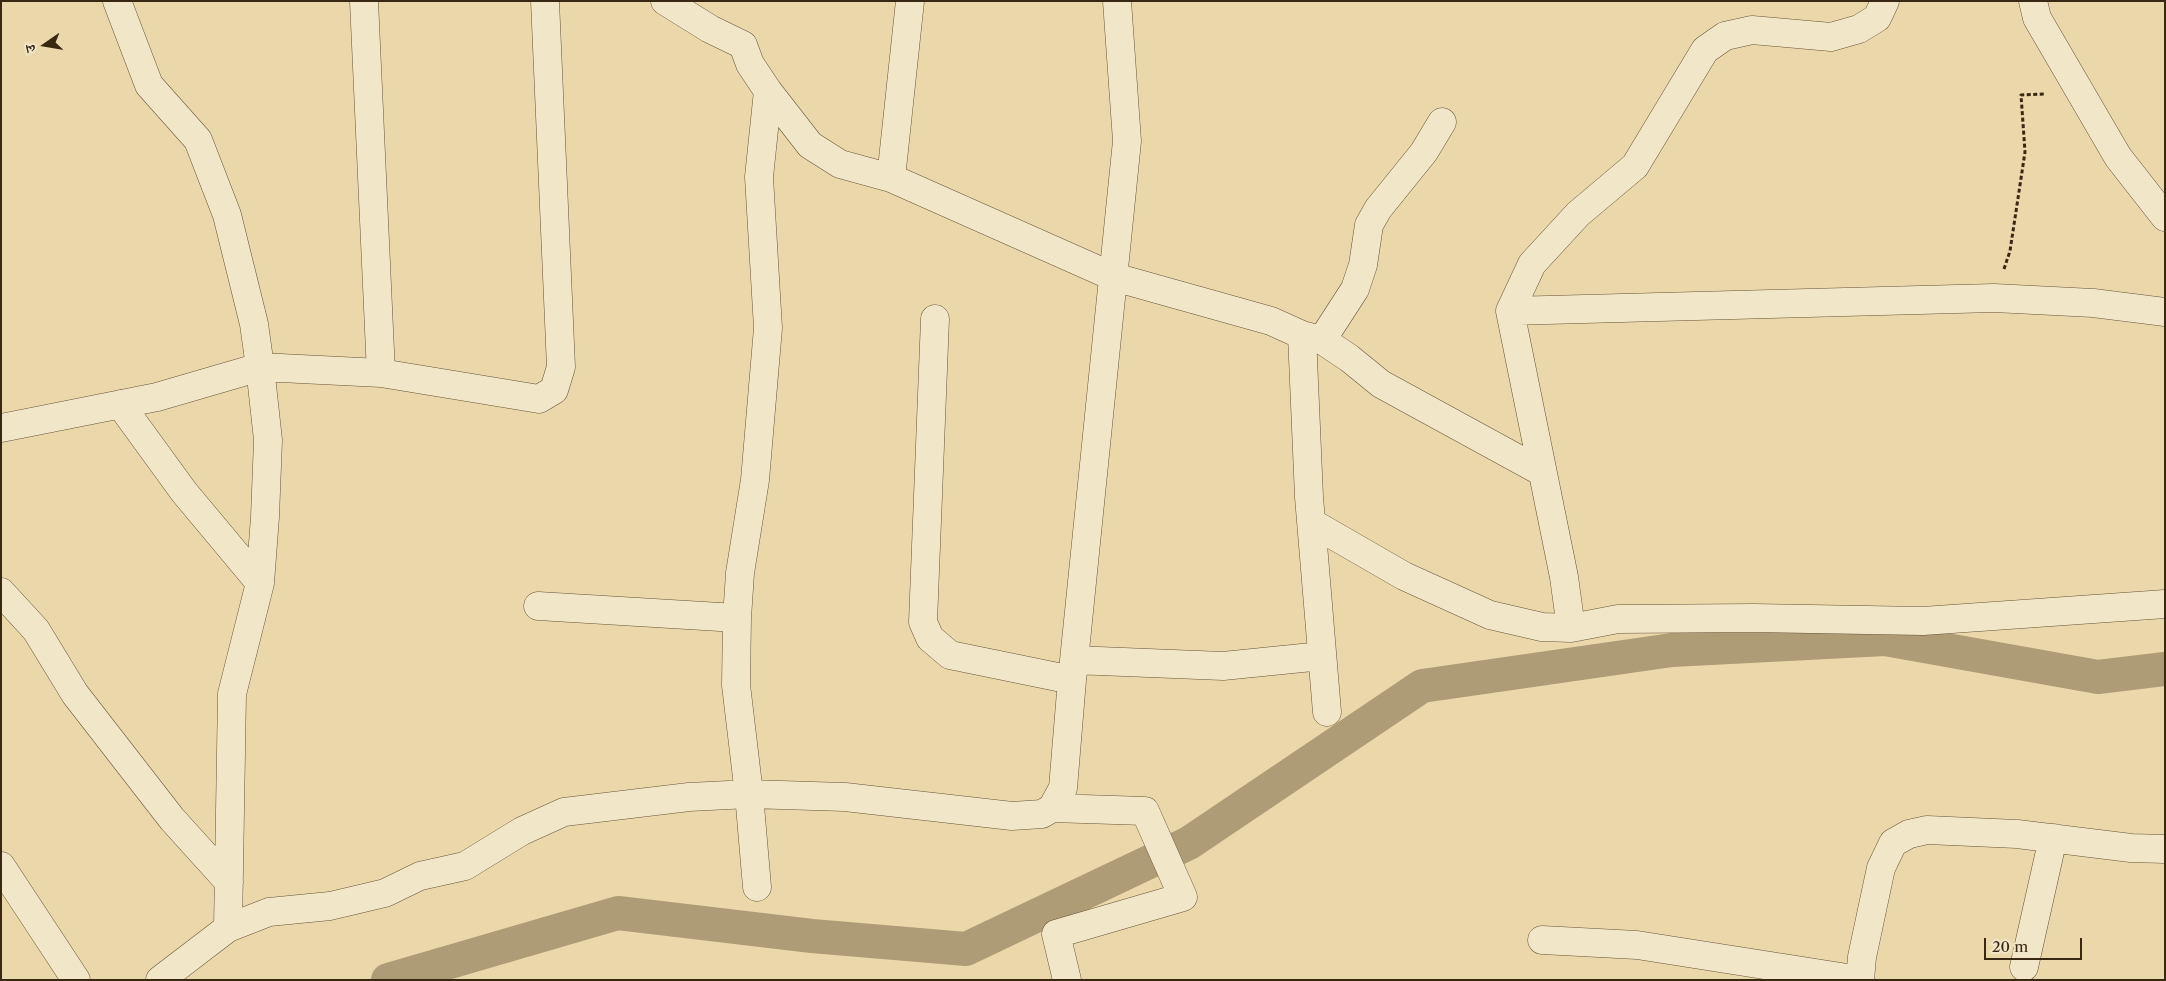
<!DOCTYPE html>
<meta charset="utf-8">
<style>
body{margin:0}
#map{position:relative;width:2166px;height:981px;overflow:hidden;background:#ebd8aa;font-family:"Libre Caslon Text","Noto Serif Devanagari",serif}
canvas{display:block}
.frame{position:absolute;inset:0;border:2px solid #382812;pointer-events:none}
.north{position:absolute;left:20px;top:20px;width:50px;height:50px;-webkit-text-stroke:4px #f2e6c8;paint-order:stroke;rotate:257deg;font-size:14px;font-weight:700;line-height:20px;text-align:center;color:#382812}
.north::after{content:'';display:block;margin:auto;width:18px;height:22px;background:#382812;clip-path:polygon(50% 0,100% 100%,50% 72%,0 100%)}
.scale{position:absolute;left:1984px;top:938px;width:98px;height:22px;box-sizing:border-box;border:2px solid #382812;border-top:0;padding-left:6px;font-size:15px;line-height:18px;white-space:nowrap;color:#382812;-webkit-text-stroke:4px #f2e6c8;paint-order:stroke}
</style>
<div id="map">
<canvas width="2166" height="981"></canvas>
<div class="frame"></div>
<div class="north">उ</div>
<div class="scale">20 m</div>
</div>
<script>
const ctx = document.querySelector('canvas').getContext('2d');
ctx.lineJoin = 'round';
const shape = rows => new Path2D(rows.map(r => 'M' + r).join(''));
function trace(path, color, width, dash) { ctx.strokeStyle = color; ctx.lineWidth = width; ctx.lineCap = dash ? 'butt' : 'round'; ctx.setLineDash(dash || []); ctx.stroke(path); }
const canal = shape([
 [388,980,618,913,812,936,966,949,1189,843,1422,686,1672,650,1885,639,2098,677,2165,669]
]);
const path = shape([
 [2004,269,2010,251,2025,152,2021,95,2045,94]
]);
const minor = shape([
 [117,1,149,85,198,140,227,215,254,324,260,367,268,440,265,517,260,583,232,694,228,928],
 [364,1,381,373],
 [665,1,710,29,743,45,750,64,768,91,759,177,768,328,755,480,740,573,737,618,736,685,749,794,845,797,1012,816,1042,814,1052,808,1063,788,1072,680],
 [2033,1,2037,18,2118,157,2165,217],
 [768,91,810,145,840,164,891,178,1114,277,1271,321,1302,335,1322,340,1349,358,1381,384,1542,472],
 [891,178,910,1],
 [1510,311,1994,298,2093,303,2165,312],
 [935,319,923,622,930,638,950,655,1072,680,1127,141,1117,1],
 [1302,335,1309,497,1327,712],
 [1322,340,1355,289,1363,265,1369,225,1378,209,1424,152,1442,122],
 [120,404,184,492,260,583],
 [1,428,157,397,260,367,381,373,539,399,554,390,561,367,545,1],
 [1312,523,1404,576,1490,615,1542,627,1571,628,1564,577,1510,311,1532,264,1578,214,1635,166,1705,50,1725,36,1752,30,1831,37,1859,29,1877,18,1885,1],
 [1,592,36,630,75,694,172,819,229,882],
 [538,606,737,618],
 [1571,628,1618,619,1754,618,1923,621,2165,604],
 [1074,660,1223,666,1322,656],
 [1052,808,1145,811,1183,897,1056,934,1067,980],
 [1,866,76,980],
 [1542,940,1637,945,1860,980],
 [2024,967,2053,838],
 [160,980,228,928,269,912,330,906,385,893,420,876,465,866,522,831,564,812,689,797,749,794,757,887],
 [1860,980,1862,957,1881,868,1893,843,1909,834,1927,830,2017,834,2131,848,2165,849]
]);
trace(canal, '#ae9c76', 34);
trace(minor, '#655438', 29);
trace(path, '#382812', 3, [4, 2.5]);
trace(minor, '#f2e6c8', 28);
</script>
